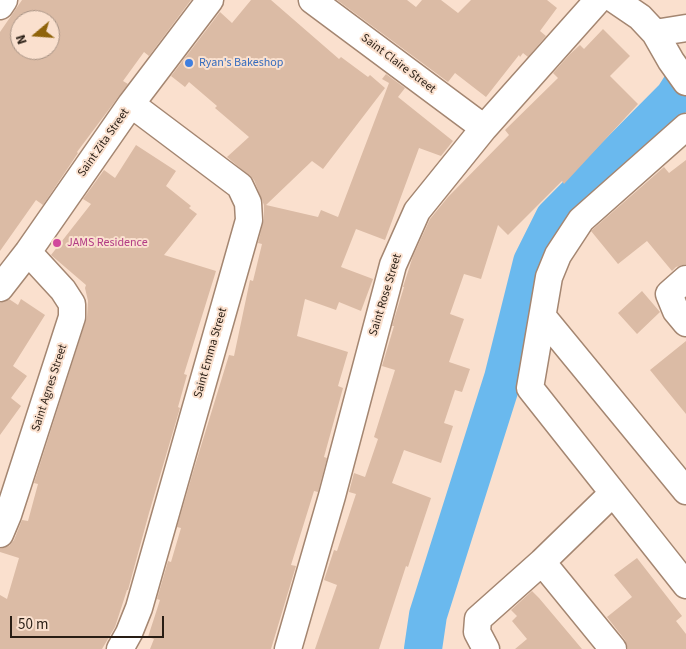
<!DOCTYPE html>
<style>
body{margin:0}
#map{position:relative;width:686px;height:649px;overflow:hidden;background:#fae0ce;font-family:"Source Sans 3",sans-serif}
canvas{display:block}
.north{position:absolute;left:10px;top:10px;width:50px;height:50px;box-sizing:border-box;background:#fae0ce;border:1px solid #a69284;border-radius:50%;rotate:252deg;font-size:14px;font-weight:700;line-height:20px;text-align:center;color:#281d14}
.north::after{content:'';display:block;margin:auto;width:18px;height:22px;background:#8f630a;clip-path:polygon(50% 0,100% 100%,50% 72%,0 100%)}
.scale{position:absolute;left:10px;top:616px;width:154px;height:22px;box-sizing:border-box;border:2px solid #281d14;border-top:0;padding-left:6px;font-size:15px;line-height:18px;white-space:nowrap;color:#281d14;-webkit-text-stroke:4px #fae0ce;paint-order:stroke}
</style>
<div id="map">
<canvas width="686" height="649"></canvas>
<div class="north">N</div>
<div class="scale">50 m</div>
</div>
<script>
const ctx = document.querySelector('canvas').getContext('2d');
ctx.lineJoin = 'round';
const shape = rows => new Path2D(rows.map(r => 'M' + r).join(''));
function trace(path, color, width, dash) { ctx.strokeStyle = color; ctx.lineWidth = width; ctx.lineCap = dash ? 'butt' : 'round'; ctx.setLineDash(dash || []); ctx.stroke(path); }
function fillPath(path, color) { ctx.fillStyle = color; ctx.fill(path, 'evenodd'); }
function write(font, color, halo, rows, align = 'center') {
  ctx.font = font + ' "Source Sans 3",sans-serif'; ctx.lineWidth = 4; ctx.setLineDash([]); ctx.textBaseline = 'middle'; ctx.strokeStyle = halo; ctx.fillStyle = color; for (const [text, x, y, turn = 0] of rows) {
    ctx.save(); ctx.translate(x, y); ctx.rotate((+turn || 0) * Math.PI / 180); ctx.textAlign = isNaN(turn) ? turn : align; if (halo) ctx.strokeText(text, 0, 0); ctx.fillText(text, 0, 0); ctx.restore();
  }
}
const river = shape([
 [423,649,428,615,503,378,532,262,554,218,674,97,686,78]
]);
const building = shape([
 [22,0,191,0,149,56,144,52,123,81,128,84,77,152,78,153,43,205,36,200,0,251,0,32],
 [20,20,50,20,50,50,20,50],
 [251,0,271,0,339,59,341,57,368,77,370,75,385,88,323,169,312,161,266,205,318,217,321,210,338,217,389,83,382,79,386,74,405,88,398,97,453,141,441,156,419,148,385,240,356,229,341,267,373,279,361,311,339,302,336,310,305,299,297,336,348,352,338,386,343,388,324,457,327,458,318,492,314,491,291,565,296,566,271,649,150,649,154,639,148,637,160,600,157,599,168,561,171,562,181,528,177,527,193,472,229,355,234,356,250,280,253,281,262,244,258,243,264,219,264,205,254,180,227,157,249,137,215,108,217,106,189,82,185,87,171,76,220,12,232,23],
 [337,0,407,0,416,7,422,0,441,0,458,13,471,0,547,0,557,8,540,31,546,36,528,57,523,53,520,57,519,55,486,97,455,73,448,82],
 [603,29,630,56,610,76,638,104,564,184,562,181,508,235,498,225,481,279,464,274,450,314,464,319,449,362,470,369,462,392,455,390,444,423,453,426,441,463,404,450,392,483,431,498,408,567,406,566,379,649,315,649,337,585,324,580,334,550,337,551,356,494,349,492,354,473,365,477,378,439,374,437,395,370,382,366,394,326,392,326,404,287,403,287,413,256,430,219,448,197,509,135,505,130,558,78,553,73,570,54,580,45,584,49],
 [136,145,176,171,166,186,191,206,189,208,197,214,164,255,216,271,184,374,187,375,178,407,180,408,149,513,128,590,127,590,115,627,102,649,0,649,0,595,7,599,19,558,0,552,0,549,9,546,14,540,22,520,28,521,38,484,34,483,87,317,88,301,85,288,86,285,51,255,91,204,83,199,104,170,115,178],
 [686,160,686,264,676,267,672,271,647,241,618,264,591,231,592,230,664,167,669,173],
 [642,291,660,312,637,334,618,313],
 [9,299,18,305,21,299,45,315,13,366,27,376,11,398,21,406,0,435,0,303],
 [686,341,686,414,650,370],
 [637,558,682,616,676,621,686,634,686,649,628,649,625,640,607,617,632,597,614,575],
 [532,591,539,598,582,649,515,649,527,639,512,621,517,616,511,610]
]);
const minor = shape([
 [312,0,484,128],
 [615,0,640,17,655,33,671,61,686,82],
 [0,6,4,0],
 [655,33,686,28],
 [686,127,581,220,558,255,549,277,530,388,686,585],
 [686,279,669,294,676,311,686,323],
 [0,288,28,252,131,104,210,0],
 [543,317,686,491],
 [0,534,8,515,72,317,72,304,63,290,28,252],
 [542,562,613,649],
 [120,649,129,633,139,608,249,220,248,203,240,186,131,104],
 [288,649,332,496,393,265,417,211,484,128,598,0],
 [486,649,477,632,478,619,542,562,613,493]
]);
const markers = [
 [189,63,5,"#3f7fe0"],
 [57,243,5,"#d1479c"]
];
const shopNames = [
 ["Ryan's Bakeshop",199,63]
];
const streetNames = [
 ["Saint Claire Street",398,64,37],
 ["Saint Zita Street",104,143,-55],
 ["Saint Rose Street",386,295,-73],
 ["Saint Emma Street",211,353,-74],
 ["Saint Agnes Street",50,388,-72]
];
const hotelNames = [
 ["JAMS Residence",67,243]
];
trace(river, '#6ab9ee', 38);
fillPath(building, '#dbbba5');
trace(minor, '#a48671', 29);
trace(minor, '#fff', 26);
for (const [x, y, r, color] of markers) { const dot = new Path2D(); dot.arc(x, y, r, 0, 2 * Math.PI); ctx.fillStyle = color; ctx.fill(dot); trace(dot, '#fae0ce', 2); }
write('12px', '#366cbe', '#fae0ce', shopNames, 'left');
write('12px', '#281d14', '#fae0ce', streetNames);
write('12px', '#b23c85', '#fae0ce', hotelNames, 'left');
</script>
